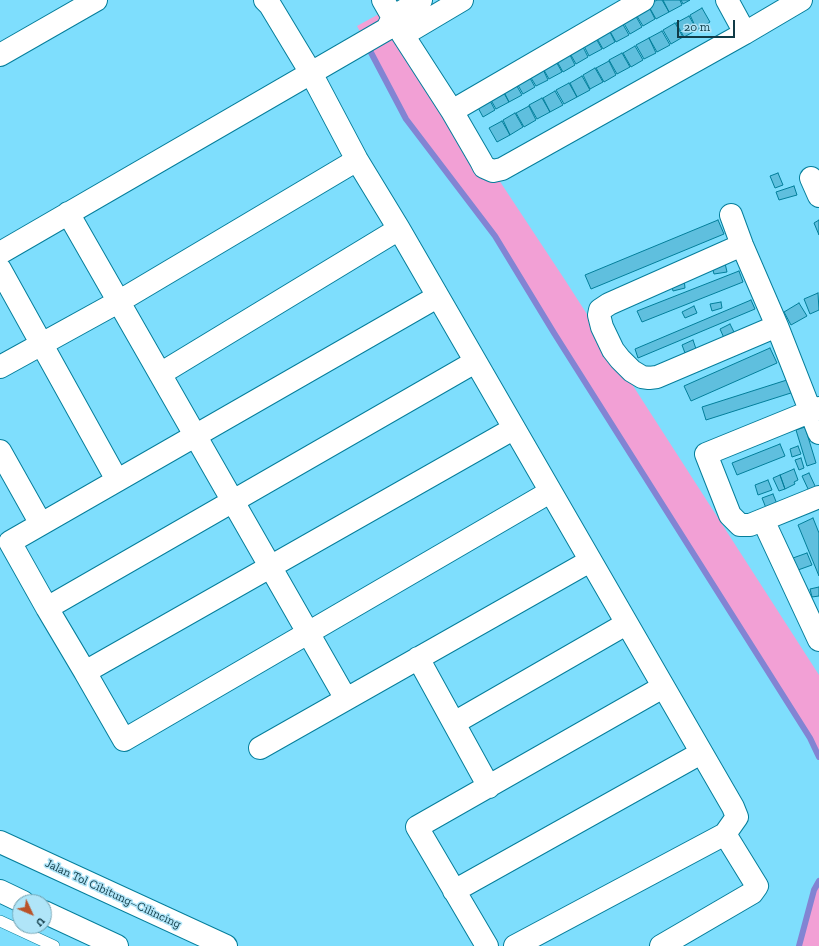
<!DOCTYPE html>
<meta charset="utf-8">
<style>
body{margin:0}
#map{position:relative;width:819px;height:946px;overflow:hidden;background:#7edefd;font-family:"Zilla Slab",serif}
canvas{display:block}
.north{position:absolute;left:12px;top:894px;width:40px;height:40px;box-sizing:border-box;background:#b0e5f8;border:1px solid #70a1b1;border-radius:50%;rotate:134deg;font-size:11px;font-weight:700;line-height:16px;text-align:center;color:#113b47}
.north::after{content:'';display:block;margin:auto;width:14px;height:18px;background:#ba5329;clip-path:polygon(50% 0,100% 100%,50% 72%,0 100%)}
.scale{position:absolute;left:677px;top:20px;width:58px;height:18px;box-sizing:border-box;border:2px solid #113b47;border-top:0;padding-left:5px;font-size:12px;line-height:14px;white-space:nowrap;color:#113b47;-webkit-text-stroke:3px #b0e5f8;paint-order:stroke}
</style>
<div id="map">
<canvas width="819" height="946"></canvas>
<div class="north">U</div>
<div class="scale">20 m</div>
</div>
<script>
const ctx = document.querySelector('canvas').getContext('2d');
ctx.lineJoin = 'round';
function fillPath(path, color) { ctx.fillStyle = color; ctx.fill(path, 'evenodd'); }
const shape = rows => new Path2D(rows.map(r => 'M' + r).join(''));
function trace(path, color, width, dash) { ctx.strokeStyle = color; ctx.lineWidth = width; ctx.lineCap = dash ? 'butt' : 'round'; ctx.setLineDash(dash || []); ctx.stroke(path); }
function write(font, color, halo, rows, align = 'center') {
  ctx.font = font + ' "Zilla Slab",serif'; ctx.lineWidth = 3; ctx.setLineDash([]); ctx.textBaseline = 'middle'; ctx.strokeStyle = halo; ctx.fillStyle = color; for (const [text, x, y, turn = 0] of rows) {
    ctx.save(); ctx.translate(x, y); ctx.rotate((+turn || 0) * Math.PI / 180); ctx.textAlign = isNaN(turn) ? turn : align; if (halo) ctx.strokeText(text, 0, 0); ctx.fillText(text, 0, 0); ctx.restore();
  }
}
const green = shape([
 [379,14,493,171,565,280,819,675,819,757,810,738,554,333,495,236,406,119,357,26],
 [819,881,819,946,799,946,814,890]
]);
const stream = shape([
 [367,45,406,119,495,236,554,333,810,738,819,757],
 [799,946,814,890,819,881]
]);
const building = shape([
 [657,0,662,0,669,12,656,19,648,5,657,0],
 [663,0,680,0,682,5,669,12,663,0],
 [681,0,690,0,683,4,681,0],
 [648,5,655,19,643,26,635,13,648,5],
 [702,8,710,22,697,30,690,15,702,8],
 [634,13,642,27,630,34,622,20,634,13],
 [689,16,697,30,684,37,676,23,689,16],
 [621,21,629,35,616,42,608,28,621,21],
 [675,23,683,37,671,44,663,30,675,23],
 [608,28,615,42,603,49,595,35,608,28],
 [662,31,670,45,657,52,649,38,662,31],
 [594,35,602,49,589,56,582,42,594,35],
 [649,38,656,53,644,59,636,45,649,38],
 [581,43,588,57,576,64,568,50,581,43],
 [635,46,643,60,631,67,623,53,635,46],
 [568,51,575,65,563,72,555,58,568,51],
 [622,53,630,67,617,74,609,60,622,53],
 [554,58,562,72,549,79,541,65,554,58],
 [609,61,616,75,604,82,596,68,609,61],
 [541,65,548,80,536,86,528,73,541,65],
 [595,68,603,82,590,89,583,75,595,68],
 [527,73,535,87,523,94,515,80,527,73],
 [582,76,590,90,577,97,570,83,582,76],
 [514,81,522,95,509,102,502,88,514,81],
 [569,83,577,97,564,104,556,90,569,83],
 [501,88,509,102,496,109,488,95,501,88],
 [555,91,563,105,550,112,543,98,555,91],
 [487,95,495,110,483,117,475,102,487,95],
 [542,98,550,112,537,119,529,105,542,98],
 [529,106,536,120,524,127,516,113,529,106],
 [515,113,523,127,510,135,503,120,515,113],
 [502,121,510,135,497,142,489,128,502,121],
 [778,173,783,185,775,188,770,176,778,173],
 [794,186,797,195,779,200,776,192,794,186],
 [718,220,724,234,591,289,585,275,718,220],
 [819,220,819,235,814,223,819,220],
 [725,263,727,272,714,274,712,266,725,263],
 [739,271,743,282,642,322,637,311,739,271],
 [684,279,685,288,673,291,671,282,684,279],
 [818,293,819,310,810,314,804,299,818,293],
 [751,300,755,309,638,358,635,349,751,300],
 [721,302,722,308,712,311,710,304,721,302],
 [799,303,807,316,791,325,784,312,799,303],
 [694,306,697,313,685,318,682,312,694,306],
 [730,324,734,332,724,338,720,329,730,324],
 [693,340,696,349,685,353,682,345,693,340],
 [770,348,777,363,691,401,684,386,770,348],
 [790,379,794,392,706,420,702,407,790,379],
 [805,427,816,463,807,466,796,430,805,427],
 [780,444,785,456,737,475,732,463,780,444],
 [798,446,801,454,792,457,790,449,798,446],
 [801,458,804,468,799,470,795,460,801,458],
 [794,469,798,480,794,482,795,484,785,489,780,475,794,469],
 [809,473,816,488,809,491,802,476,809,473],
 [780,475,785,489,779,491,773,478,780,475],
 [768,480,772,490,758,495,755,485,768,480],
 [773,494,777,504,766,508,762,498,773,494],
 [813,518,819,533,819,576,798,525,813,518],
 [807,553,812,565,798,570,793,558,807,553],
 [819,587,819,596,812,597,810,589,819,587]
]);
const service = shape([
 [0,921,54,946]
]);
const minor = shape([
 [383,0,403,35,452,111,481,161,484,167,493,171,502,169,745,33,801,0],
 [727,0,745,33],
 [403,35,462,0],
 [0,55,96,0],
 [452,111,643,0],
 [811,178,819,196],
 [68,213,346,699],
 [731,215,742,245,777,326,819,433],
 [399,229,733,807,737,817,725,834,757,886,752,893,661,946],
 [742,245,609,304,600,310,599,315,602,327,613,350,620,359,632,371,642,377,649,378,657,377,777,326],
 [0,253,387,29,393,17,421,0],
 [0,269,117,480],
 [437,297,10,542,47,608,475,362],
 [0,367,118,302,357,160],
 [160,374,399,229,357,160,311,73,270,5,265,0],
 [819,408,706,454,730,515,740,525,750,525,819,497],
 [0,451,41,524],
 [763,520,819,640],
 [47,608,85,672,513,429],
 [418,658,489,787],
 [85,672,124,740,550,492],
 [454,723,626,624],
 [260,748,590,561],
 [454,891,701,753],
 [487,946,417,827,663,687],
 [515,946,725,834]
]);
const motorway = shape([
 [0,842,226,946],
 [0,891,23,902],
 [44,912,117,946]
]);
const streetNames = [
 ["Jalan Tol Cibitung–Cilincing",113,894,25]
];
fillPath(green, '#f2a0d5');
trace(stream, '#8284d3', 6);
fillPath(building, '#5fbfde');
trace(building, '#037e9a', 1);
trace(service, '#057e9b', 12);
trace(minor, '#057e9b', 24);
trace(motorway, '#057e9b', 24);
trace(service, '#fff', 11);
trace(minor, '#fff', 22);
trace(motorway, '#fff', 22);
write('12px', '#113b47', '#b0e5f8', streetNames);
</script>
